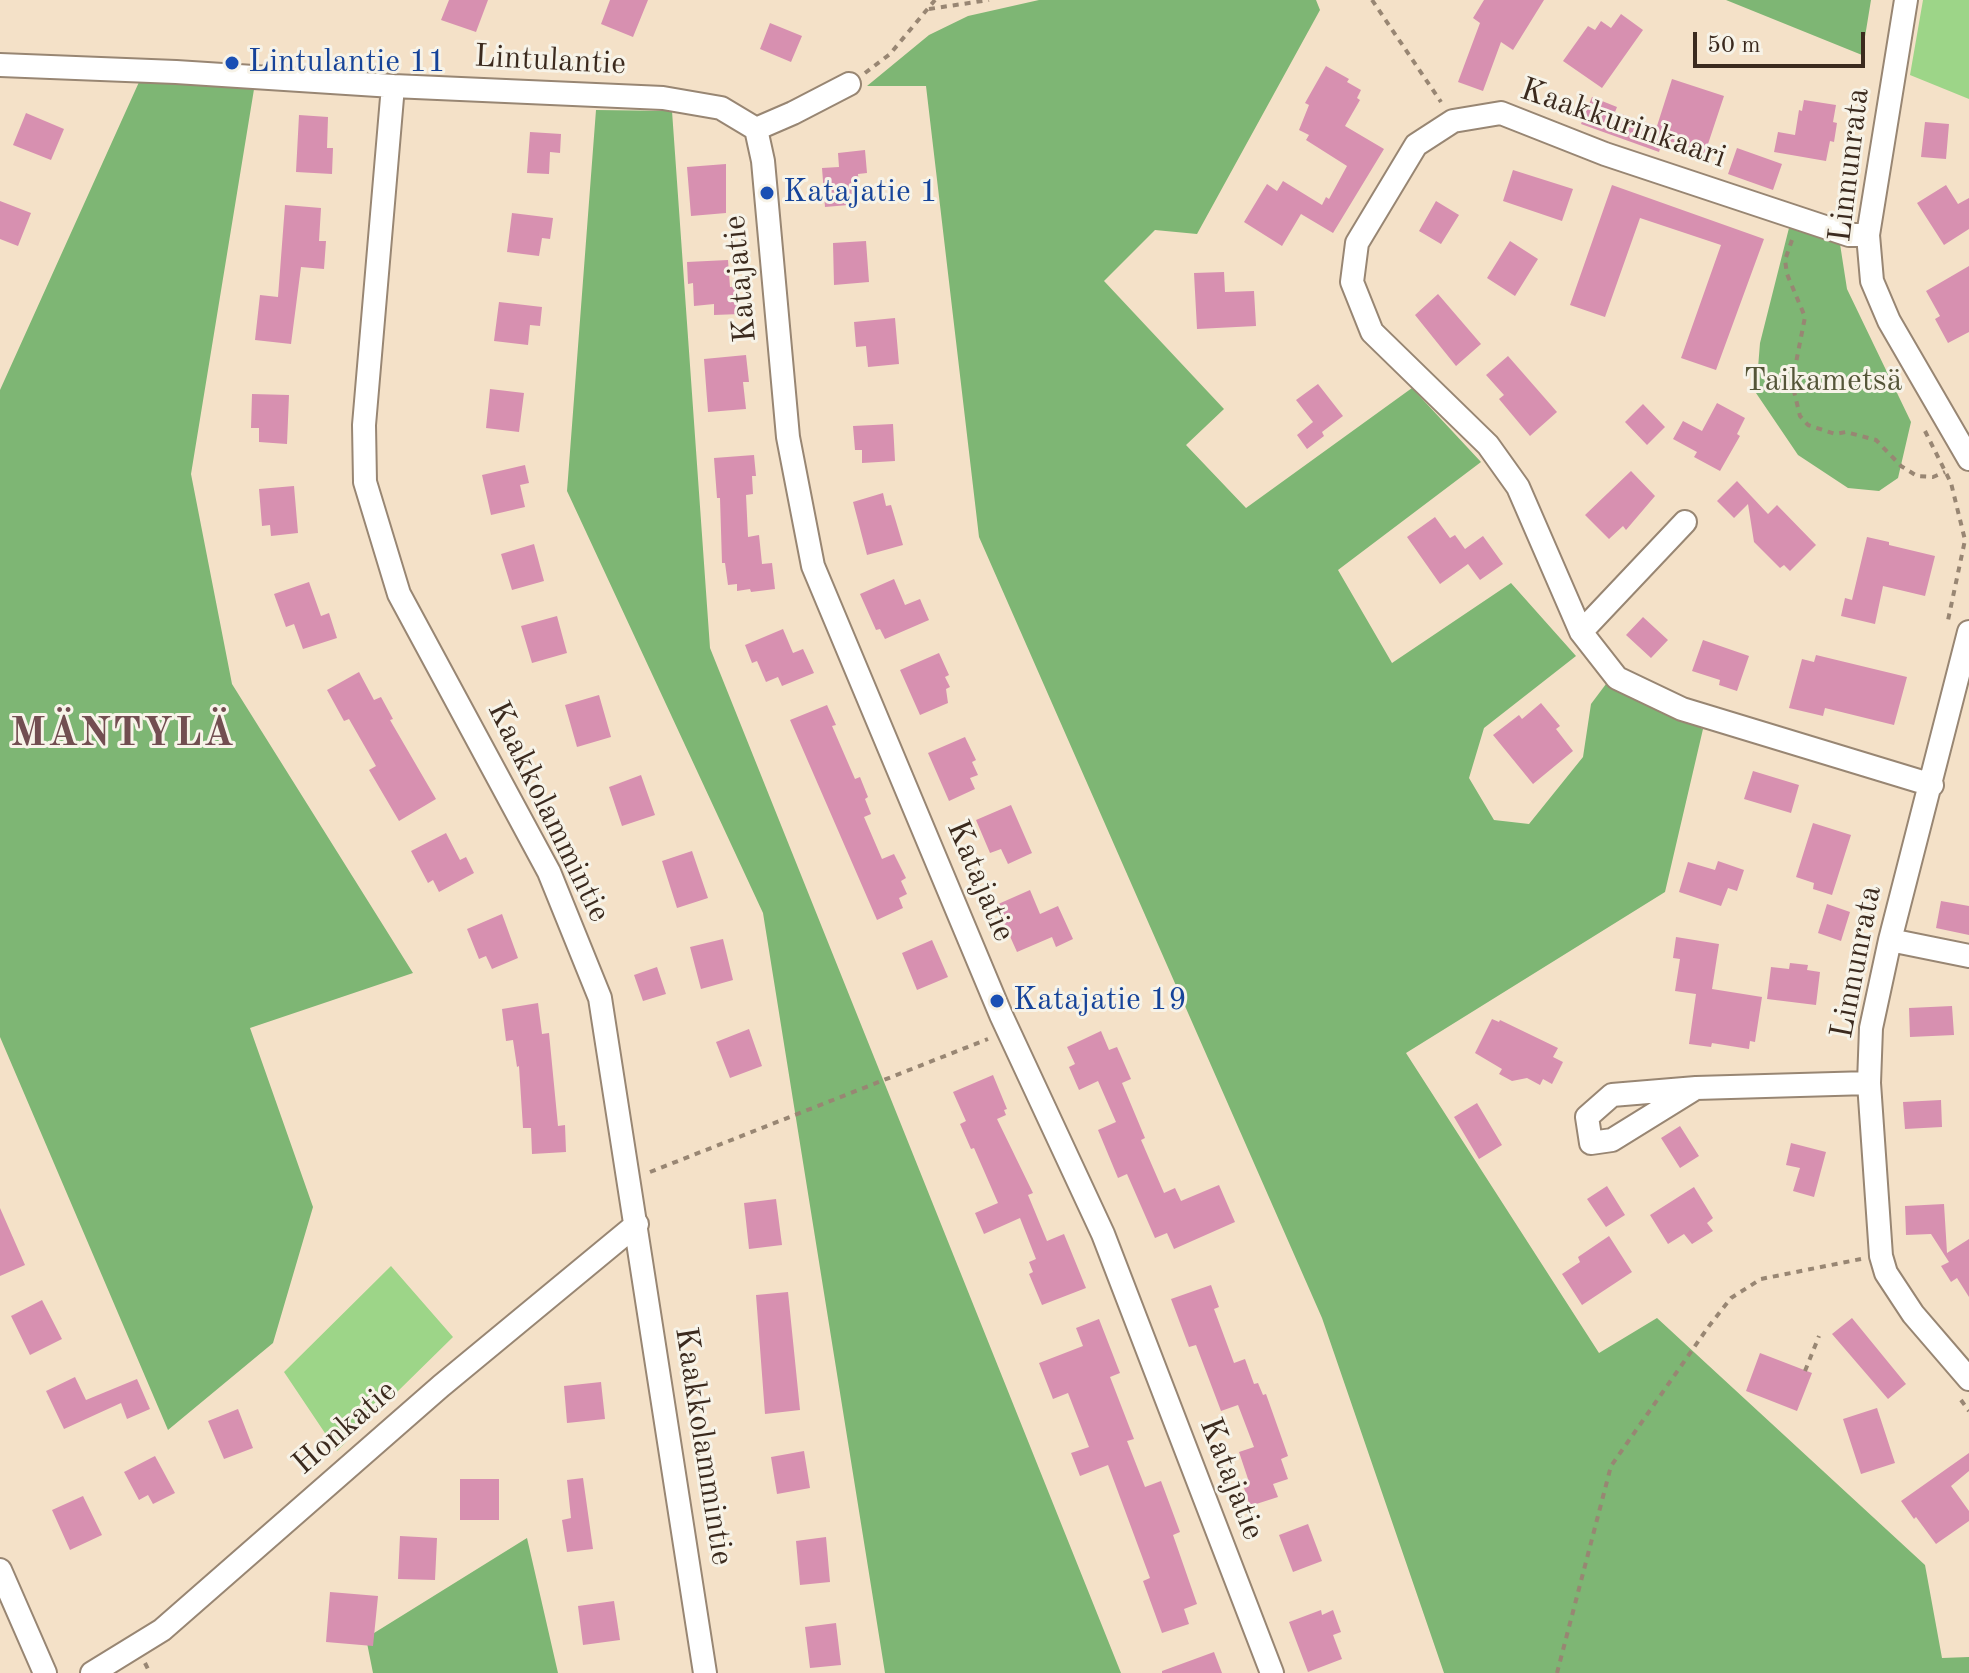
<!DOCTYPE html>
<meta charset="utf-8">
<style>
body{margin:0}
#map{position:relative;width:1969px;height:1673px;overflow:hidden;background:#f4e1c8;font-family:"Old Standard TT",serif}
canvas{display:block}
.scale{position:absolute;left:1693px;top:32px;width:172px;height:36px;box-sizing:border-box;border:4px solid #3b2a1e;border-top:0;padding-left:10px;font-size:24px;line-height:28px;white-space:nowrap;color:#3b2a1e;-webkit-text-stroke:6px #f7f3e8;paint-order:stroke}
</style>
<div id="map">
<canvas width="1969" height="1673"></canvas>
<div class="scale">50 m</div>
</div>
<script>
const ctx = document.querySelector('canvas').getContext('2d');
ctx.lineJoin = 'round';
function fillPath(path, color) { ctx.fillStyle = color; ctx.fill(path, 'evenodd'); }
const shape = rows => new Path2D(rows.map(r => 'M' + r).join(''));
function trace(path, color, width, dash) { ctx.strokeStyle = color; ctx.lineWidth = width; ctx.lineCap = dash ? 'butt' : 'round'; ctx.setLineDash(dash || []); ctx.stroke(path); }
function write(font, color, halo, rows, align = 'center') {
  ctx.font = font + ' "Old Standard TT",serif'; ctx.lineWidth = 6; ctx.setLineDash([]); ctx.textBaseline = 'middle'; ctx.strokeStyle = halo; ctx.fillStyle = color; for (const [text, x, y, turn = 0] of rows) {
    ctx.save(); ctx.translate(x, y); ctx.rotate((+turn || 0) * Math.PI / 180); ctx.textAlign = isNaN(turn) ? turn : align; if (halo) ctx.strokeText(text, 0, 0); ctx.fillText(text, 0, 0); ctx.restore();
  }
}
const green = shape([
 [1923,0,1969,0,1969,99,1910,75],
 [391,1266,453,1337,337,1451,284,1372]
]);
const forest = shape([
 [1039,0,1316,0,1320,10,1197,234,1155,230,1104,281,1224,409,1186,445,1246,508,1412,388,1481,462,1338,570,1392,663,1511,583,1576,656,1484,728,1469,778,1494,820,1529,824,1583,757,1591,704,1606,684,1703,729,1665,892,1406,1053,1599,1353,1657,1318,1925,1565,1942,1658,1969,1657,1969,1673,1444,1673,1322,1318,979,537,926,86,867,86,929,35,968,16],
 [1726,0,1871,0,1862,55],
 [144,71,256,77,191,474,232,684,413,973,250,1028,313,1207,273,1343,168,1430,0,1037,0,390],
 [596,110,672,111,710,648,1121,1673,885,1673,763,913,567,491],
 [1789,228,1840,244,1847,289,1911,422,1898,478,1879,491,1848,488,1798,455,1756,393,1760,343],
 [527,1538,558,1673,373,1673,366,1638]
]);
const building = shape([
 [449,0,488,0,476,32,441,20],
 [610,0,648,0,633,37,601,24],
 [1484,0,1544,0,1513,50,1501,42,1483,91,1458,82,1480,23,1473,18],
 [1621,14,1643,30,1602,88,1563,61,1588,26,1595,30,1601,21,1611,28],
 [770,23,802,36,791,62,760,49],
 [1326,66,1349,79,1347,82,1361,90,1357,98,1360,100,1345,126,1384,149,1333,233,1301,214,1282,246,1244,222,1267,184,1277,191,1283,181,1322,205,1326,197,1329,199,1347,166,1306,140,1309,135,1299,130,1309,105,1305,103],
 [1672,79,1724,96,1705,153,1663,139,1659,152,1581,124,1592,97,1617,107,1615,112,1657,126],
 [1804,100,1836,105,1833,122,1837,123,1834,142,1830,141,1826,161,1774,152,1778,132,1795,135,1799,110,1802,111],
 [26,113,64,129,51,160,13,145],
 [299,115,328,117,327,148,333,148,332,174,296,172],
 [1925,122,1949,124,1946,159,1921,157],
 [530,132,561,134,560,153,550,152,549,174,527,173],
 [1737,148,1782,164,1773,190,1728,174],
 [865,150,867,173,858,174,860,204,825,207,822,168,839,167,838,153],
 [726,164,726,213,691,216,687,167],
 [1513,170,1573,189,1562,221,1503,201],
 [1612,185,1764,239,1716,370,1681,358,1721,245,1640,218,1605,317,1570,305],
 [1946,185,1958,204,1969,198,1969,229,1944,245,1917,203],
 [0,201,31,213,18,246,0,239],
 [1436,201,1459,215,1441,244,1419,231],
 [285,205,321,208,319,241,326,241,324,269,301,267,291,344,255,340,260,295,278,297],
 [512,213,553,218,550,239,542,238,539,256,507,252],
 [866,241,869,282,834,285,833,243],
 [1510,241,1538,259,1515,296,1487,278],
 [728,260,730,287,739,286,740,314,714,315,714,304,694,306,693,283,688,284,687,262],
 [1969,266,1969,332,1948,343,1935,319,1940,316,1926,291],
 [1224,272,1225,292,1254,291,1256,326,1197,329,1194,273],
 [1438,294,1481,344,1456,366,1415,315],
 [499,302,542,307,540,326,530,325,528,345,494,341],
 [895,318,899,364,868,367,866,346,856,347,854,322],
 [746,355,749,382,743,382,746,409,708,412,704,359],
 [1508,356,1557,412,1530,436,1499,399,1504,395,1486,375],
 [1318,384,1343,416,1322,432,1324,436,1307,449,1297,435,1313,422,1296,400],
 [490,389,524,393,519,432,486,428],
 [252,394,289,395,287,444,259,442,259,428,251,428],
 [1717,403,1745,418,1737,434,1740,436,1720,471,1694,457,1697,452,1673,439,1683,421,1702,431],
 [1643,404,1665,427,1647,445,1625,422],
 [893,424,895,461,862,463,862,450,855,450,853,426],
 [754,455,756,476,752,476,753,494,746,495,748,537,759,535,762,564,772,563,775,589,751,592,750,589,737,591,737,584,728,585,725,563,722,563,720,498,717,498,714,458],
 [525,465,529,483,520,485,525,507,491,515,482,475],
 [1631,471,1655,496,1626,530,1623,526,1609,539,1585,515],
 [1737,481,1768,514,1777,505,1816,545,1790,571,1784,565,1780,568,1754,542,1748,504,1734,518,1717,501],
 [294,486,298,533,271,536,270,525,262,526,259,489],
 [883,493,886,506,891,505,903,545,867,555,853,502],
 [1435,517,1450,538,1455,535,1465,549,1483,536,1503,564,1480,580,1468,564,1440,584,1407,537],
 [1867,537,1889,542,1889,545,1935,556,1925,596,1883,586,1875,624,1841,616,1845,598,1852,600],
 [534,544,544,581,512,590,501,554],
 [894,579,905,605,920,599,929,620,885,639,880,629,876,630,860,594],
 [309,582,321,616,329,613,337,638,303,649,294,624,286,627,274,594],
 [557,616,567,653,532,663,521,626],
 [1643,617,1668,640,1651,658,1626,635],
 [783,629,793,653,803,649,814,673,782,686,778,677,766,682,757,661,752,663,745,645],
 [1703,640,1749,656,1737,691,1719,685,1720,680,1692,671],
 [939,653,949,675,945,677,950,687,946,689,948,703,920,715,900,670],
 [1816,655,1907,677,1894,725,1825,708,1823,716,1789,708,1802,659,1814,662],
 [359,672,374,700,381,697,393,719,390,720,436,799,399,821,369,770,376,766,349,719,344,721,327,690],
 [599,695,611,737,577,747,565,705],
 [1541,703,1560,726,1556,729,1573,751,1533,784,1493,735,1519,715,1522,719],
 [827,705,836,725,832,726,855,779,860,777,868,797,865,799,871,814,864,817,882,859,894,854,906,878,901,881,907,894,899,898,903,908,877,920,790,720],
 [965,737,976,760,972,762,978,775,970,778,975,789,949,801,928,753],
 [1753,771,1799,785,1791,813,1744,799],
 [641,775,655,815,622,826,609,787],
 [1011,805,1032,853,1008,864,1001,849,990,853,976,820],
 [1813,823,1851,835,1832,895,1813,889,1814,883,1796,877],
 [446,833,460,860,466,857,474,873,439,892,433,880,428,883,411,851],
 [692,851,708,898,677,908,662,861],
 [1718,861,1744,870,1737,891,1728,888,1721,906,1679,892,1688,862,1715,870],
 [1030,890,1040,914,1058,906,1073,939,1056,947,1052,937,1017,952,996,905],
 [1941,901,1969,906,1969,935,1936,928],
 [1827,904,1850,912,1841,941,1818,933],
 [502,914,518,958,492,969,486,956,479,959,467,929],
 [1676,937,1719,944,1712,989,1762,997,1755,1042,1750,1041,1749,1049,1712,1043,1711,1047,1689,1044,1696,994,1675,991,1680,959,1673,958],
 [723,939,733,980,701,989,690,947],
 [932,940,948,977,917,990,902,953],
 [1790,963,1808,965,1807,970,1820,972,1816,1005,1767,999,1771,967,1789,969],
 [657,967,666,994,643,1001,634,975],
 [538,1003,542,1034,549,1033,558,1126,565,1125,566,1152,532,1154,531,1128,523,1128,519,1066,517,1067,513,1040,506,1041,502,1009],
 [1952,1006,1954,1035,1910,1037,1909,1008],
 [1492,1019,1499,1022,1500,1020,1558,1048,1553,1057,1563,1062,1552,1084,1543,1079,1540,1085,1527,1078,1512,1081,1499,1074,1502,1069,1475,1053],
 [749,1029,762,1066,730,1078,716,1042],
 [1101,1031,1109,1050,1117,1047,1131,1079,1122,1083,1145,1138,1141,1140,1164,1193,1175,1188,1181,1201,1219,1185,1235,1222,1174,1249,1167,1233,1155,1238,1127,1174,1118,1178,1098,1130,1116,1122,1098,1081,1079,1090,1069,1067,1075,1064,1067,1047],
 [993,1075,1007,1109,1004,1110,1006,1115,997,1119,1033,1193,1028,1195,1047,1241,1064,1234,1086,1288,1042,1305,1029,1274,1033,1272,1029,1262,1036,1259,1020,1218,984,1234,975,1213,998,1203,974,1148,971,1149,960,1124,966,1121,953,1092],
 [1941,1100,1942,1127,1905,1129,1903,1102],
 [1477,1103,1502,1145,1479,1159,1454,1117],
 [1680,1126,1699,1156,1680,1168,1661,1138],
 [1791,1143,1826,1152,1814,1197,1793,1191,1800,1168,1786,1165],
 [1607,1186,1625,1215,1606,1227,1587,1199],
 [1694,1187,1713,1218,1707,1223,1713,1231,1692,1244,1684,1234,1668,1244,1650,1215],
 [776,1199,782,1245,749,1249,744,1203],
 [1944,1204,1947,1253,1969,1239,1969,1297,1957,1278,1951,1282,1941,1266,1949,1262,1931,1234,1906,1235,1905,1206],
 [0,1208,25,1265,0,1276],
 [1609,1236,1632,1272,1582,1305,1562,1274,1580,1262,1578,1257],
 [1211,1285,1219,1307,1214,1309,1234,1363,1245,1359,1254,1384,1258,1383,1263,1395,1266,1394,1288,1456,1281,1459,1288,1479,1273,1484,1278,1497,1250,1506,1242,1482,1248,1479,1239,1452,1254,1447,1238,1405,1221,1411,1196,1345,1189,1347,1171,1299],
 [788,1292,800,1410,765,1414,756,1295],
 [42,1300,62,1339,30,1355,11,1316],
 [1852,1318,1906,1384,1888,1399,1832,1334],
 [1099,1319,1120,1373,1110,1377,1134,1439,1127,1441,1145,1487,1161,1481,1180,1532,1173,1535,1197,1604,1184,1609,1189,1624,1162,1633,1143,1581,1150,1578,1108,1465,1080,1476,1071,1453,1089,1447,1068,1393,1053,1399,1039,1363,1083,1346,1076,1328],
 [1760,1353,1812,1373,1797,1411,1746,1391],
 [75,1377,86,1400,137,1379,150,1409,127,1419,121,1403,64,1429,46,1391],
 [601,1382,605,1419,567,1423,564,1386],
 [1877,1408,1895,1463,1861,1474,1843,1419],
 [238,1409,253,1448,224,1459,208,1421],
 [804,1451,810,1488,777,1494,771,1457],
 [1969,1453,1969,1471,1951,1486,1969,1511,1969,1521,1936,1544,1916,1517,1914,1519,1901,1501],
 [155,1456,175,1493,153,1504,148,1495,139,1500,124,1472],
 [583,1478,593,1549,567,1552,562,1520,571,1518,567,1480],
 [460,1479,499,1479,499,1520,460,1520],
 [83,1496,102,1535,70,1550,52,1510],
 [1308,1524,1322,1561,1293,1572,1279,1535],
 [400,1536,437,1538,435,1580,398,1579],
 [826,1537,830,1582,800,1585,796,1541],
 [330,1592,378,1596,373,1646,326,1642],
 [614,1601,620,1640,583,1645,578,1606],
 [1321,1610,1322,1615,1333,1610,1341,1632,1333,1635,1342,1659,1308,1672,1289,1622],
 [836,1623,841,1665,810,1668,805,1627],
 [1214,1652,1222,1673,1162,1673,1162,1671]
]);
const path = shape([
 [1372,0,1441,102],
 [929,9,989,0],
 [865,73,890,54,935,0],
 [1792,240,1785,260,1787,274,1805,317,1792,383,1800,416,1808,425,1835,434,1846,432,1876,440,1901,466,1917,476,1933,477,1945,472],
 [1925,431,1951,483,1965,540,1947,625],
 [650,1172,988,1039],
 [1805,1371,1819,1336],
 [1961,1400,1969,1411],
 [145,1663,150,1673],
 [1557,1673,1611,1466,1709,1326,1731,1298,1761,1279,1861,1259]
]);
const minor = shape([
 [1906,0,1868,235,1872,281,1889,321,1969,459],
 [0,65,176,72,393,86,663,98,721,108,756,129],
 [393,86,364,425,365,482,399,594,549,872,600,998,705,1673],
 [756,129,763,161,788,437,813,566,1001,1015,1103,1234,1272,1673],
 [756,129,793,113,849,84],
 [1868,235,1849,235,1605,154,1501,113,1453,121,1416,145,1357,243,1352,282,1372,332,1488,445,1518,487,1581,632,1617,678,1682,709,1932,785],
 [1581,632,1685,522],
 [1969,632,1890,940,1871,1028,1869,1083,1881,1256,1886,1273,1913,1314,1969,1379],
 [1890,940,1969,956],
 [1696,1088,1612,1140,1591,1143,1587,1117,1612,1095,1696,1088,1869,1083],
 [0,1570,45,1673],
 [92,1673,162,1630,441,1386,637,1224]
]);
const markers = [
 [232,63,8,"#1a4fb4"],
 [767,193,8,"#1a4fb4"],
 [997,1001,8,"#1a4fb4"]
];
const streetNames = [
 ["Lintulantie",550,61,3],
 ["Kaakkurinkaari",1623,124,19],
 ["Linnunrata",1850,165,-83],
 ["Katajatie",741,279,-95],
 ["Kaakkolammintie",548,812,64],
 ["Katajatie",980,881,67],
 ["Linnunrata",1857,962,-79],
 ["Honkatie",345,1428,-41],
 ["Kaakkolammintie",703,1446,81],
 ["Katajatie",1231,1479,69]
];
const transitNames = [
 ["Lintulantie 11",248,63],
 ["Katajatie 1",783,193],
 ["Katajatie 19",1013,1001]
];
const parkNames = [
 ["Taikametsä",1823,382]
];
const districtNames = [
 ["MÄNTYLÄ",123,735]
];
fillPath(green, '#9dd588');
fillPath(forest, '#7eb674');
fillPath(building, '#d790b0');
trace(minor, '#988673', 26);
trace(path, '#988673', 4, [6, 6]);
trace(minor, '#fff', 22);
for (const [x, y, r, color] of markers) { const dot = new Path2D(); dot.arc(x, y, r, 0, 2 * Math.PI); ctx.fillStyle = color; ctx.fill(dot); trace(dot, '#f7f3e8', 3); }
write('32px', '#3b2a1e', '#f7f3e8', streetNames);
write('32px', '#164399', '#f7f3e8', transitNames, 'left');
write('32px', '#545538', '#f7f3e8', parkNames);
ctx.letterSpacing = '2px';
write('bold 40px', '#724e51', '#f7f3e8', districtNames);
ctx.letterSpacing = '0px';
</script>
